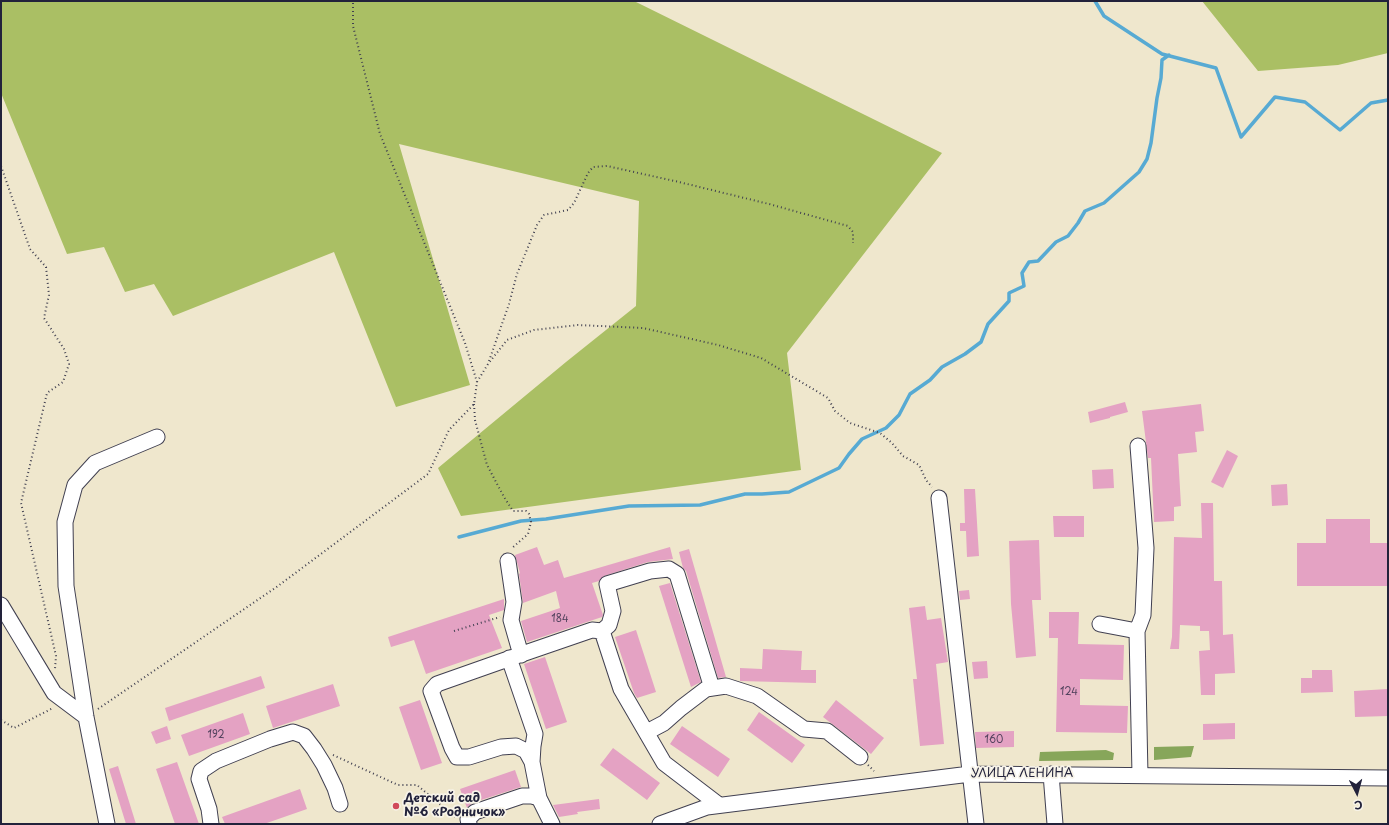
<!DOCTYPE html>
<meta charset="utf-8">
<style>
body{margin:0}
#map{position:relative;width:1389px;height:825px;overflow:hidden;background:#efe7cd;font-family:"Playpen Sans",sans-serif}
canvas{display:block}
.frame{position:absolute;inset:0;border:2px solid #22223b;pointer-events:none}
.north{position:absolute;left:1337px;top:773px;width:40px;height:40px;-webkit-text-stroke:3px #f7f3e8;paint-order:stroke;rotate:174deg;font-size:11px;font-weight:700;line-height:16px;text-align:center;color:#22223b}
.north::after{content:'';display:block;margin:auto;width:14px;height:18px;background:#22223b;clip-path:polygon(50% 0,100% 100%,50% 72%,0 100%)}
</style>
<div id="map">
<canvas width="1389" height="825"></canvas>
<div class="frame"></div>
<div class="north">С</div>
</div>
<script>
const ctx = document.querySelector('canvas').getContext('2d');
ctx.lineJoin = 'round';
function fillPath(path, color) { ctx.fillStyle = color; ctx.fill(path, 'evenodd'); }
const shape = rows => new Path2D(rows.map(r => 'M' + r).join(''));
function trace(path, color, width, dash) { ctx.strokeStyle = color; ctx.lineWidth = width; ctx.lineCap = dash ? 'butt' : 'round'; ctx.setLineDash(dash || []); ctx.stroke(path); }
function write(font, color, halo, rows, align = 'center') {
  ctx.font = font + ' "Playpen Sans",sans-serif'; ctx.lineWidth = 3.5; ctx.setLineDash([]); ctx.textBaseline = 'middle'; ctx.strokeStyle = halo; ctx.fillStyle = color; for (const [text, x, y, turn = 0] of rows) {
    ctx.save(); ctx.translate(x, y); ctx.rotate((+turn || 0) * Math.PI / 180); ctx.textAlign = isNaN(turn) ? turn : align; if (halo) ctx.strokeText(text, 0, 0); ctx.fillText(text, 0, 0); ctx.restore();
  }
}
const green = shape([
 [1,1,634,1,942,153,787,353,801,470,461,516,438,468,566,362,636,306,639,201,399,144,470,385,396,407,334,252,173,316,154,284,125,292,104,247,67,254,1,93],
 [1202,1,1388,1,1388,53,1338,65,1258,71]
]);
const forest = shape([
 [1194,746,1191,757,1154,760,1154,747],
 [1106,750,1114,753,1113,760,1039,761,1040,752]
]);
const stream = shape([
 [1095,1,1104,16,1162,54,1216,68,1241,137,1275,97,1305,102,1340,130,1371,103,1388,100],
 [459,537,521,521,546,519,629,506,700,505,745,494,762,494,789,492,839,468,849,454,862,439,886,428,899,415,910,394,930,380,942,367,965,354,981,342,988,324,1009,301,1009,293,1024,286,1022,273,1029,262,1038,261,1056,242,1068,236,1078,223,1085,211,1104,203,1139,172,1147,159,1151,143,1157,98,1161,78,1162,60,1169,55]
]);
const building = shape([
 [1125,402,1128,412,1110,417,1110,418,1090,423,1088,412],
 [1201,404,1204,431,1195,432,1197,452,1178,454,1181,506,1174,507,1174,521,1154,522,1151,458,1148,458,1142,411],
 [1227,450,1238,456,1223,488,1211,482],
 [1113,469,1114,488,1093,489,1092,470],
 [1287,484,1288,505,1272,506,1271,485],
 [964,489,975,489,979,556,967,557,966,531,960,531,960,523,965,523],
 [1201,503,1213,503,1214,581,1222,581,1223,635,1233,634,1235,673,1215,674,1215,695,1201,695,1199,651,1210,650,1209,631,1200,631,1200,626,1180,625,1179,649,1170,649,1172,637,1174,537,1202,538],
 [1053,516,1084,516,1084,537,1054,537],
 [1326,519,1370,519,1370,543,1388,543,1388,586,1297,586,1297,543,1326,543],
 [1039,540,1041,600,1032,600,1036,656,1016,658,1011,604,1009,541],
 [537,547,544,565,558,560,564,578,670,547,673,559,648,562,604,576,599,581,592,583,603,615,602,617,527,642,521,621,560,608,556,591,523,603,519,574,520,573,515,555],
 [689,549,726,677,718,678,686,571,683,568,679,552],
 [670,583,701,682,691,687,659,586],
 [969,590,970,599,960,600,959,591],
 [504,599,504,610,489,615,502,648,426,674,414,640,391,647,388,637],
 [925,606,927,620,941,618,948,662,936,664,944,744,920,746,913,679,917,679,909,608],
 [1049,612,1079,612,1078,644,1124,645,1123,680,1080,679,1080,705,1128,706,1127,733,1056,732,1058,638,1049,638],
 [636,630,656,692,637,698,634,693,615,637],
 [763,649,802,651,801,670,816,670,816,683,740,681,740,668,762,669],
 [545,657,567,722,546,729,524,664],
 [987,661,988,678,974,679,972,662],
 [1312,670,1332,670,1333,692,1301,693,1301,678,1312,678],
 [261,676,265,688,169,721,165,708],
 [333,684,340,706,273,728,266,706],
 [1388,689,1388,716,1355,717,1354,691],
 [420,700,442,763,421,770,399,707],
 [836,700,884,738,871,754,823,717],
 [759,712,805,745,792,763,747,730],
 [243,713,250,734,189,756,181,735],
 [1235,723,1235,739,1203,740,1203,724],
 [167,726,171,739,156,744,151,732],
 [682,726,730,759,718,777,670,744],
 [1014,731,1014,747,976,748,975,732],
 [613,748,660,783,647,800,600,765],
 [177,762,199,824,175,824,156,769],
 [118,766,136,824,126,824,109,769],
 [515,770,521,787,472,803,467,808,460,789],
 [300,789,307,809,264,824,225,824,222,817],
 [599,799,600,809,577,812,578,814,559,817,553,805]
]);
const path = shape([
 [1,166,30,249,46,267,49,295,44,318,64,349,69,364,63,382,47,393,21,503,56,656,55,669],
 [489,361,509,304,517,274,537,225,544,215,568,210,574,203,588,173,593,167,607,166,679,182,769,204,848,226,853,232,853,243],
 [477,382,488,364,507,340,534,330,578,325,643,328,718,345,761,358,828,398,835,411,850,423,880,433,892,443,903,456,919,465,926,480,932,487],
 [474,404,475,420,487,465,504,497,513,511,526,511,529,514,531,522,528,534,511,549],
 [454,631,500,617],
 [98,709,278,586,428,474,449,430,474,404,477,382,465,343,380,134,353,26,353,1],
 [1,720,14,728,53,708],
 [333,755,398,785,417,785,455,817],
 [868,765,874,771]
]);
const minor = shape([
 [939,498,976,824],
 [508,561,514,602,511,620,521,655],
 [1,605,54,693,86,717],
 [1100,624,1137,631,1140,775],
 [602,631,609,625,613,611,607,584,650,571,669,569,677,574,712,688],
 [1137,631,1143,615,1146,548,1138,446],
 [509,658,535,734,533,746,532,762,539,798,552,824],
 [647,732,664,723,681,708,706,689,726,686,757,696,804,729,827,731,860,757],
 [532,762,526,751,516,746,501,747,469,757,457,757,452,748,431,691,437,684,525,653,592,630,602,631,621,689,664,763,719,805],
 [1051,774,1055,824],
 [107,824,86,717,66,586,65,522,75,485,95,463,157,437],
 [211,824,209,809,199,779,201,771,216,761,270,739,293,732,304,736,314,749,324,765,335,788,340,804],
 [469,824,468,819,475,812,522,796,532,796,539,798],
 [660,824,707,807,970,774,1388,778]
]);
const markers = [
 [396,806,4,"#d1495b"]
];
const numberNames = [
 ["184",560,619],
 ["124",1069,692],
 ["192",216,735],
 ["160",994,740]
];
const streetNames = [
 ["УЛИЦА ЛЕНИНА",1022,774]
];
const poiNames = [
 ["Детский сад",404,799],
 ["№6 «Родничок»",404,813]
];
fillPath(green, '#aabf64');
fillPath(forest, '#87a65a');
trace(stream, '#57aad3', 3.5);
fillPath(building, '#e4a2c3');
trace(minor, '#414051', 17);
trace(path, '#414051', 2, [1, 3]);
trace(minor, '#fff', 15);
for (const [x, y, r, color] of markers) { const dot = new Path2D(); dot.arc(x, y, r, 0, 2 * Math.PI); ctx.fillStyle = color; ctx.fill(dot); trace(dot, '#f7f3e8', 1.5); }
write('10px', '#52425d', null, numberNames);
write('12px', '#22223b', '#f7f3e8', streetNames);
write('bold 12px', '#22223b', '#f7f3e8', poiNames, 'left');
</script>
